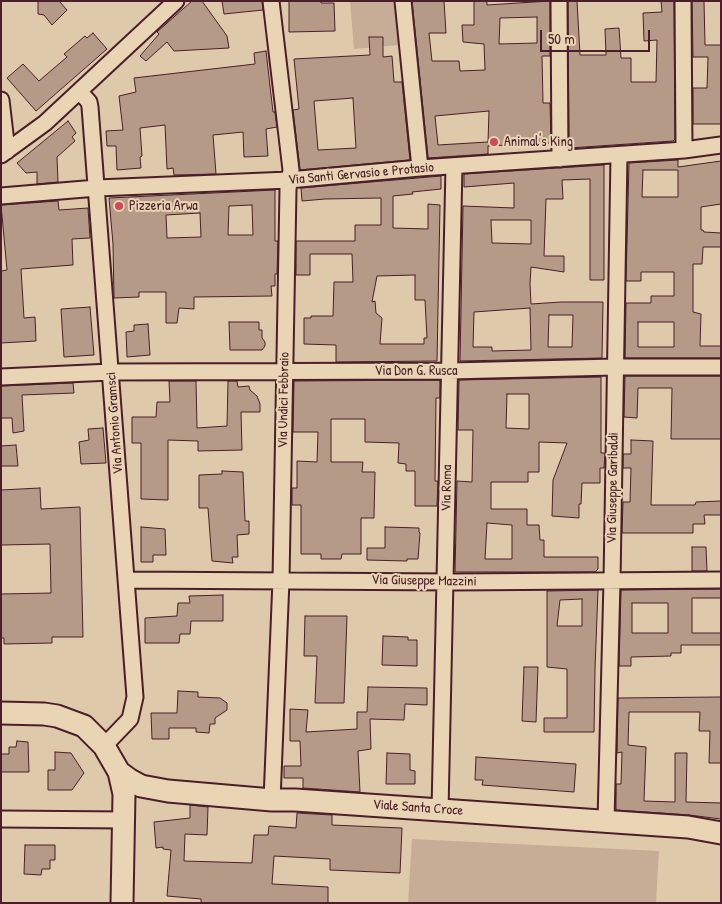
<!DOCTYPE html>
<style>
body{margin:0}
#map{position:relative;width:722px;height:904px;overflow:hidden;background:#dfc9ab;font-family:"Patrick Hand",sans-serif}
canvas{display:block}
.frame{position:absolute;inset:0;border:2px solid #4a1f2b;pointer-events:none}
.scale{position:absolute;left:540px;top:30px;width:110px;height:22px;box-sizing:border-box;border:2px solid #4a1f2b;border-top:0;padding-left:6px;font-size:15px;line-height:18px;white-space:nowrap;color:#4a1f2b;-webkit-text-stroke:4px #e9d4b3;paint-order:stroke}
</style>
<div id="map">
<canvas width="722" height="904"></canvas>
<div class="frame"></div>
<div class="scale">50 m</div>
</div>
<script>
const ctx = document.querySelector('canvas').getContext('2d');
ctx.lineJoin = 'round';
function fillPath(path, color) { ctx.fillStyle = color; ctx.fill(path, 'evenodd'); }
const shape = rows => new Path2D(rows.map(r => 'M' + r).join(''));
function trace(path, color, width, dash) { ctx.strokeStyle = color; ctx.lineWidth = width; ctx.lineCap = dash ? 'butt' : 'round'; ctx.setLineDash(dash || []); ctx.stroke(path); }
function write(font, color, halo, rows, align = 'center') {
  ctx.font = font + ' "Patrick Hand",sans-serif'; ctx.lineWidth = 4; ctx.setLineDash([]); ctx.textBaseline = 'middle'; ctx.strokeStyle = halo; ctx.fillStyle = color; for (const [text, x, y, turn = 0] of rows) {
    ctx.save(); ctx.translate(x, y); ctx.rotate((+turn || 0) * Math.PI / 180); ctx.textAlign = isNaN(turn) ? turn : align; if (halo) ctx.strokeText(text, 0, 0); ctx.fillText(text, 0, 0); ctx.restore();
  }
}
const green = shape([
 [350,1,397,1,400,45,354,49],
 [412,839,659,851,656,903,408,903]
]);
const building = shape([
 [38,1,59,1,67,10,52,25,44,15,38,14,38,1],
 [192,1,202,1,227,36,229,48,174,51,167,42,146,61,140,56,159,34,157,32,192,1],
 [222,1,262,1,263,10,224,14,222,1],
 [289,1,321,1,321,3,334,3,335,31,289,32,289,1],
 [412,1,444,1,446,33,429,33,432,61,459,61,460,71,485,70,484,44,463,42,462,25,474,25,474,1,487,1,487,5,550,1,550,56,542,56,543,103,550,103,551,143,488,146,488,154,428,158,412,1],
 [537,17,537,43,499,44,500,18,537,17],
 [489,111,488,142,438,145,435,116,489,111],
 [568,1,577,1,580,55,606,55,605,29,619,28,621,58,631,58,631,82,656,82,657,40,644,41,643,13,662,12,661,1,674,1,675,139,673,141,569,148,568,1],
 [692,1,704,1,705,45,721,45,721,124,693,124,693,88,707,88,708,57,693,57,692,1],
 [93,33,107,49,36,111,7,78,23,64,39,81,67,57,64,54,85,36,87,38,93,33],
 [369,37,383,37,383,57,392,56,394,82,402,82,410,160,300,170,293,110,299,109,294,59,370,55,369,37],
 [353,98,356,148,318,150,314,101,353,98],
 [266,51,273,112,275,112,277,127,266,129,268,156,244,157,243,132,213,135,216,174,174,175,173,168,167,169,165,125,140,128,142,156,140,157,141,168,117,170,116,146,107,146,106,131,123,130,119,96,136,92,134,78,255,64,254,53,266,51],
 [68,121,76,133,72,137,75,141,57,157,58,182,37,184,37,172,26,173,17,163,68,121],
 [678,160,678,167,721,161,721,204,701,207,701,230,703,230,704,232,721,233,721,247,703,247,702,264,693,264,693,312,701,314,700,346,721,346,721,358,625,358,626,303,651,303,651,296,674,296,674,272,641,272,641,281,626,281,629,163,678,160],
 [643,170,678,170,678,197,642,197,643,170],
 [638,322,674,322,674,347,638,347,638,322],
 [604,165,604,280,590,280,590,179,562,180,563,199,546,199,544,256,564,256,564,272,531,267,530,284,531,304,561,302,603,302,602,358,460,361,463,206,514,208,514,183,464,187,464,174,604,165],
 [491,220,531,220,531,244,492,243,491,220],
 [530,308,531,350,492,351,492,347,473,347,474,312,530,308],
 [549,315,573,315,572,347,548,347,549,315],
 [441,176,441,189,412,192,413,194,393,196,393,228,428,229,428,204,440,205,437,361,336,362,336,345,304,344,304,318,311,318,311,316,333,316,334,282,353,282,352,254,310,254,310,275,296,275,296,241,355,241,355,225,381,225,381,198,325,199,302,201,301,188,441,176],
 [415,275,415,300,425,300,427,338,424,338,424,344,380,344,382,318,376,313,375,301,372,302,377,276,415,275],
 [275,190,275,241,278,241,277,274,275,274,275,286,271,286,272,296,194,297,194,309,179,308,177,323,166,323,166,292,139,292,139,297,114,298,113,244,109,198,275,190],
 [252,205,253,235,228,235,229,206,252,205],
 [200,213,201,237,167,238,166,215,200,213],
 [58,201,59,210,88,208,90,238,72,239,73,265,21,269,24,318,35,317,36,341,1,343,1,271,7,270,1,205,58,201],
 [90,307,94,355,64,357,61,309,90,307],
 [229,322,259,322,259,330,262,330,262,338,265,342,265,346,262,350,230,350,229,322],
 [148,324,150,355,127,357,126,332,134,331,134,325,148,324],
 [625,376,721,376,721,439,671,439,672,388,638,388,637,418,624,417,625,376],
 [601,377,601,453,605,453,604,468,600,468,600,483,582,483,581,504,579,504,579,518,552,516,553,480,567,443,539,442,539,472,528,472,528,482,491,482,491,509,527,509,527,525,539,525,540,540,544,540,544,557,598,557,598,569,595,572,455,572,457,481,472,482,473,430,458,430,459,380,601,377],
 [507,394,529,394,529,429,506,428,507,394],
 [487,523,512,525,512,559,485,559,487,523],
 [440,380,440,398,436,398,435,481,438,481,437,506,415,506,415,471,406,471,406,464,398,463,399,443,365,442,365,419,331,419,331,462,363,462,362,472,375,472,374,518,361,518,361,554,342,554,341,559,321,559,321,554,301,554,301,505,292,505,292,488,297,488,297,461,317,462,318,432,293,432,294,381,440,380],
 [169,381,196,381,197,428,227,426,228,381,237,381,238,387,249,386,250,390,257,396,260,404,260,412,241,412,242,450,198,451,198,441,168,440,168,500,141,499,141,443,132,443,132,417,156,417,157,402,170,402,169,381],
 [73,383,74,393,22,395,24,431,13,433,12,418,1,418,1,386,73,383],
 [103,428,106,463,81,464,79,442,89,440,88,429,103,428],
 [631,440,653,441,651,505,695,505,696,502,721,501,721,515,704,515,705,524,693,524,693,533,622,533,623,502,630,502,631,468,623,468,623,454,631,454,631,440],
 [16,445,18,466,1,466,1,446,16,445],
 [222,471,243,472,245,521,249,521,249,534,237,535,238,557,232,557,233,563,212,561,208,508,199,508,199,475,222,474,222,471],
 [40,488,41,509,80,507,83,637,52,637,52,643,4,644,4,638,1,638,1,594,51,593,50,544,1,545,1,490,40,488],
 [141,527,165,529,166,555,153,555,153,562,141,562,141,527],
 [385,527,419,528,419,532,420,533,418,559,407,559,407,561,367,560,367,548,385,548,385,527],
 [692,547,706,547,707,571,692,571,692,547],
 [721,589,721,598,692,598,692,633,721,633,721,645,681,645,681,653,671,653,671,656,631,657,631,666,619,666,621,590,721,589],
 [632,603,668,603,668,633,632,633,632,603],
 [598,590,595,669,594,732,544,732,544,718,567,718,567,669,547,667,547,591,598,590],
 [582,599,582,626,557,626,560,600,582,599],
 [223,595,223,621,191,621,190,634,180,634,179,643,145,643,145,618,177,616,178,603,190,603,189,596,223,595],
 [305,616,347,616,344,703,315,703,317,656,304,656,305,616],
 [383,636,408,637,408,640,417,640,417,666,382,665,383,636],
 [524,667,538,667,536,722,522,721,524,667],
 [368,687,427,688,427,705,405,704,404,720,370,719,371,749,358,751,360,792,303,788,303,778,284,778,284,766,301,766,300,741,290,741,290,709,308,710,306,732,357,729,357,712,367,712,368,687],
 [178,691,198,692,198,697,220,698,227,703,227,710,215,718,215,724,210,724,209,733,196,732,196,728,169,728,169,739,152,739,151,713,177,713,178,691],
 [721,697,721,763,709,763,710,731,699,731,700,712,629,712,628,745,646,747,644,801,675,802,675,753,687,753,686,802,721,803,721,819,689,815,616,810,616,784,621,784,622,752,617,753,618,698,721,697],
 [17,741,28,742,29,772,1,772,1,754,9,754,9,747,16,747,17,741],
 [55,752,71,753,84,773,72,790,48,790,48,770,55,770,55,752],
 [387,753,410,754,410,770,415,771,415,784,386,784,387,753],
 [476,757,576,764,574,792,482,785,483,780,475,780,476,757],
 [190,805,208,807,207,835,185,834,184,861,252,863,254,835,268,835,269,826,296,828,297,813,332,815,332,825,402,828,400,873,330,870,330,859,274,856,272,884,328,887,328,903,201,903,201,899,167,896,171,850,163,849,163,847,156,848,154,822,190,818,190,805],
 [25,845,55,845,55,860,50,860,50,869,42,869,41,875,24,874,25,845]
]);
const street = shape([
 [271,1,291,170,288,189,281,580,272,800],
 [403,1,420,168],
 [559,1,560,159],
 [683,1,684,150],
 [80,92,89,102,90,107,135,697,130,719,104,746],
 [1,100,7,151],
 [1,155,45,123,176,1],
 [1,196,97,188,289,180,420,168,684,150,721,145],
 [1,377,111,372,450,371,615,367,721,367],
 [126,580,455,582,721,580],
 [440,810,454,166],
 [1,819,125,820],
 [606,821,612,581,619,155]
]);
const secondary = shape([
 [1,713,44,714,57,716,84,726,104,746,119,772,124,794,122,903],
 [119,772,130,780,141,786,168,791,272,800,295,800,688,827,721,833]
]);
const markers = [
 [494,142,5,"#d1495b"],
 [119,206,5,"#d1495b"]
];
const poiNames = [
 ["Animal's King",504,142],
 ["Pizzeria Arwa",129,206]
];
const streetNames = [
 ["Via Santi Gervasio e Protasio",361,174,-5],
 ["Via Don G. Rusca",416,371],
 ["Via Undici Febbraio",284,400,-89],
 ["Via Antonio Gramsci",115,423,-94],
 ["Via Roma",447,488,-89],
 ["Via Giuseppe Garibaldi",613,488,-89],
 ["Via Giuseppe Mazzini",424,581,1],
 ["Viale Santa Croce",418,808,4]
];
fillPath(green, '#c7ad95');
fillPath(building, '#b59a87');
trace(building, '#4a1f2b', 1);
trace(street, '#4a1f2b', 19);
trace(secondary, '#4a1f2b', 25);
trace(street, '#e9d4b3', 15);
trace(secondary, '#e9d4b3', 21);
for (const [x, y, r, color] of markers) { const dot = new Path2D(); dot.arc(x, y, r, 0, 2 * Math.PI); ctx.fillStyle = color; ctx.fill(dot); trace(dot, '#e9d4b3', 2); }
write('14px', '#4a1f2b', '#e9d4b3', poiNames, 'left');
write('14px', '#4a1f2b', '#e9d4b3', streetNames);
</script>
